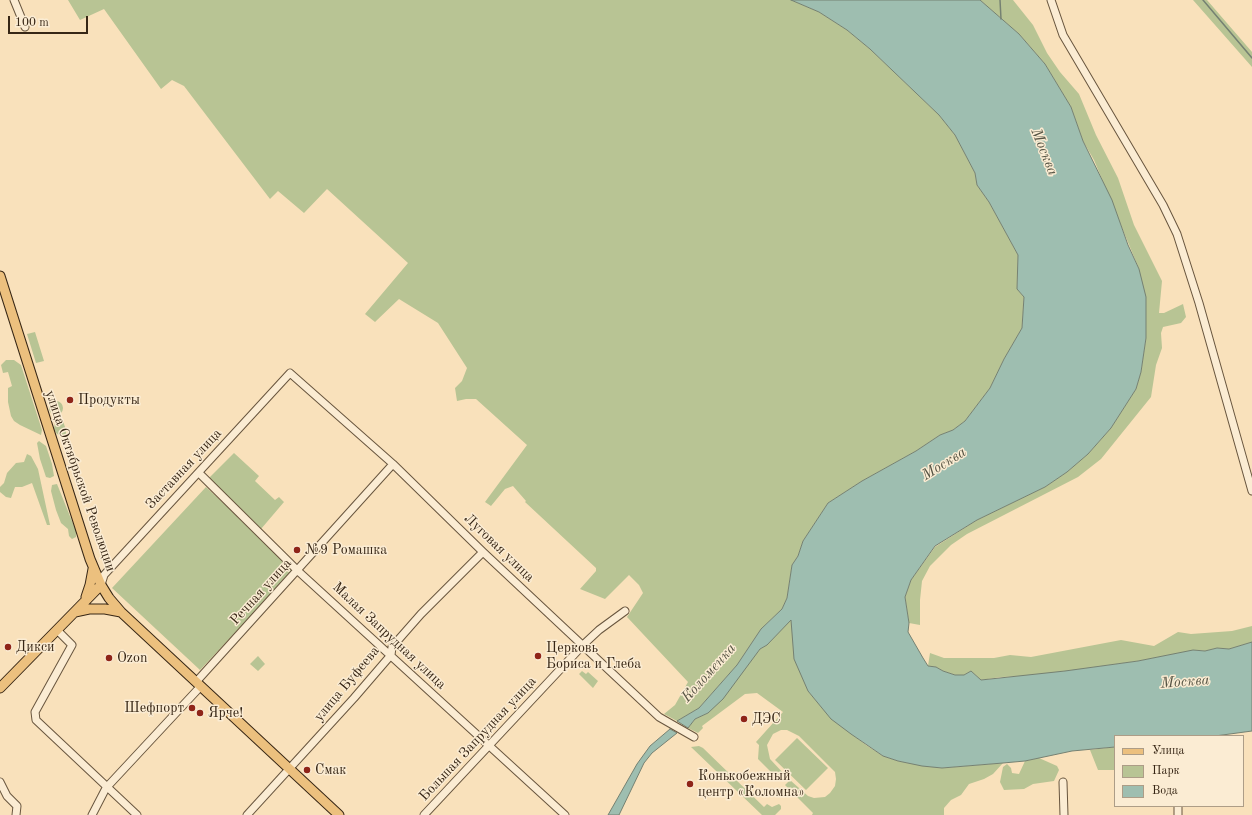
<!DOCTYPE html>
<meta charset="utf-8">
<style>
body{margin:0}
#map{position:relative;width:1252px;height:815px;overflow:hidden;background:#f9e1bb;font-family:"Old Standard TT",serif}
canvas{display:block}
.legend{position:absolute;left:1114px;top:735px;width:130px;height:72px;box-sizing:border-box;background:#fbecd3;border:1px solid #ad9d87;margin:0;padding:5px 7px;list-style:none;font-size:12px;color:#372615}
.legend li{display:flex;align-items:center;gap:8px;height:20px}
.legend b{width:20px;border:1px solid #ad9d87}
.scale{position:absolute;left:8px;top:16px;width:80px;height:18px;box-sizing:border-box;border:2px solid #372615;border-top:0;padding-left:5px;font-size:12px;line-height:14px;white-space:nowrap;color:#372615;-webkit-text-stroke:3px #fbecd3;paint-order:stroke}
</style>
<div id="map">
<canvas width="1252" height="815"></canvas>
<ul class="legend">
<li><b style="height:5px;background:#ecc07e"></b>Улица</li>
<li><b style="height:11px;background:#b8c494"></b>Парк</li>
<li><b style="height:11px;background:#9ebeb0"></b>Вода</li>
</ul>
<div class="scale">100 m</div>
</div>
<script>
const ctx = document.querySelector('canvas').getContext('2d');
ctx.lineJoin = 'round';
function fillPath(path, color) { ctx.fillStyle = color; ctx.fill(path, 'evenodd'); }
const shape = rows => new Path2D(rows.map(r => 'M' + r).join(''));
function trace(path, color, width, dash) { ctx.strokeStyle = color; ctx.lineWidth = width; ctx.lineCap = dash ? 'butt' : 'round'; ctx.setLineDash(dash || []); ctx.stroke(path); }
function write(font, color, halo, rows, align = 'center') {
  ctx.font = font + ' "Old Standard TT",serif'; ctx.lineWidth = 3; ctx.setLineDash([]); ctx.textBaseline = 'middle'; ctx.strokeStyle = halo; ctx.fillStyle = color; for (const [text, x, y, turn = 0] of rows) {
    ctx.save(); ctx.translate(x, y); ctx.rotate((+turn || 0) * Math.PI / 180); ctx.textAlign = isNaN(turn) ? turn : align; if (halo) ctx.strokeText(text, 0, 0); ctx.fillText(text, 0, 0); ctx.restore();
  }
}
const green = shape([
 [68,0,791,0,819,12,847,30,870,49,939,115,955,135,975,173,977,185,989,202,1018,255,1017,289,1024,297,1022,328,1004,359,990,388,965,421,953,430,940,435,916,451,862,481,828,503,803,541,798,556,792,565,787,598,782,609,761,629,737,665,699,708,677,721,664,714,675,705,688,682,627,617,643,593,639,585,629,575,605,599,580,589,596,571,596,568,525,502,526,501,513,486,505,489,491,506,485,502,527,445,476,399,466,399,457,401,455,388,462,381,467,368,438,323,399,299,375,322,365,314,408,263,327,189,304,213,278,191,270,199,184,86,172,80,161,89,104,9,80,20],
 [980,0,1013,0,1033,25,1047,53,1060,72,1079,94,1096,135,1118,178,1134,225,1162,281,1159,313,1164,313,1183,304,1186,317,1181,323,1163,327,1161,333,1162,348,1156,365,1151,397,1101,459,1078,477,967,534,951,545,930,566,922,581,920,600,920,625,909,623,905,597,911,580,935,547,977,520,1045,487,1067,472,1088,454,1111,428,1136,389,1141,372,1146,338,1139,269,1094,160,1083,141,1071,107,1045,64,1019,34],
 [1193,0,1207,0,1252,52,1252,67],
 [35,332,44,361,36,363,27,334],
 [6,360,14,360,21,365,42,430,41,435,20,425,14,421,11,416,8,402,8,388,12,386,8,372,3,373,1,365],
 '49 408a7 7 0 1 1 14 0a7 7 0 1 1-14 0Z',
 [58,420,63,421,66,430,66,434,60,436,56,433,54,429,55,422],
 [39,441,46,446,52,464,54,476,50,478,46,477,40,459,37,443],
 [234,453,259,476,255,481,275,500,279,497,284,502,261,529,209,478],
 [27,454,31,456,38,469,50,525,47,525,32,483,22,487,15,487,11,498,6,497,0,492,0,487,4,483,7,473,16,463,24,462],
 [57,484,76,531,76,537,72,539,69,536,68,529,61,523,56,510,51,491,52,485],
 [206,487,295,569,200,670,112,588],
 [791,619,808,691,832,719,866,745,883,756,898,761,942,768,1003,763,993,774,984,779,969,784,961,795,951,800,944,808,944,815,812,815,813,813,785,785,790,780,808,796,814,798,825,797,830,793,835,786,836,779,835,772,799,736,787,730,781,730,773,734,767,745,770,759,785,775,779,780,758,759,759,745,756,742,783,712,757,693,745,694,702,726,703,728,698,733,688,728,695,719,708,713,760,649,767,645],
 [1252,626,1252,642,1229,649,1217,648,1205,651,1199,650,1138,661,1033,676,1001,677,981,680,971,671,964,675,955,675,943,671,936,667,928,666,930,653,944,658,994,658,1010,655,1031,657,1121,640,1154,646,1178,632,1191,634,1232,631],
 [258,656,265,664,258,671,250,664],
 [582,671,586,674,588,672,598,681,593,688,579,674],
 [797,738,828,768,806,790,775,760],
 [699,746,703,748,764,807,767,804,772,807,779,804,781,806,781,809,775,815,762,815,691,747],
 [1115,747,1115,770,1098,770,1090,750],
 [1039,758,1057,766,1059,770,1054,781,1033,784,1024,789,1004,790,1000,782,1003,767,1007,764,1011,768,1012,773,1019,774,1025,761]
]);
const water = shape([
 [791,0,980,0,1019,34,1045,64,1071,107,1083,141,1112,200,1128,245,1139,269,1146,297,1146,338,1141,372,1136,389,1111,428,1088,454,1067,472,1045,487,977,520,935,546,911,580,905,597,909,623,908,632,923,658,928,666,936,667,943,671,955,675,964,675,971,671,981,680,1065,671,1138,661,1193,650,1205,651,1217,648,1229,649,1252,642,1252,731,1215,736,1115,736,1115,747,1072,751,1025,761,1003,763,942,768,922,766,898,761,883,756,851,734,831,719,808,691,794,659,791,620,767,645,760,649,723,699,708,713,695,719,688,728,677,721,699,708,737,665,761,629,782,609,787,598,792,565,798,556,803,541,828,503,862,481,916,451,940,435,953,430,965,421,990,388,1004,359,1022,328,1024,297,1017,289,1018,255,989,202,977,185,975,173,955,135,939,115,870,49,847,30,819,12,791,0],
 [670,729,677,733,652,753,644,763,619,815,608,815,637,764,650,746,670,729]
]);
const stream = shape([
 [1000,0,1001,19],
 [1203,0,1252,58]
]);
const minor = shape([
 [14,0,25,27],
 [1051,0,1063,35,1163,205,1177,234,1199,303,1252,491],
 [199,473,298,571,565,815],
 [101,585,104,575,290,373,393,464,483,552,659,717,694,737],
 [57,630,72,645,35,712,36,720,137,815],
 [196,682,393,464],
 [0,782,7,796,17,806,16,815],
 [1063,782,1064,815],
 [1178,806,1178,815],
 [92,815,106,788,201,686],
 [247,815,354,698,391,655,392,647,421,614,483,552],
 [424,815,583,645,599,630,625,611]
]);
const major = shape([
 [0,276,90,559,101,585,109,598,121,612,339,815],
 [86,597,90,585,93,569],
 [75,612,89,609,105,609,121,612],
 [0,688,101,585]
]);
const markers = [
 [70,400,4,"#8f2418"],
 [297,550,4,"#8f2418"],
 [8,647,4,"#8f2418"],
 [538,656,4,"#8f2418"],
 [109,658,4,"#8f2418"],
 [192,708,4,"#8f2418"],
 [200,713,4,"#8f2418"],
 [744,719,4,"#8f2418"],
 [307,770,4,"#8f2418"],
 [690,784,4,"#8f2418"]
];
const poiNames = [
 ["Продукты",78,400],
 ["№9 Ромашка",305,550],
 ["Дикси",16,647],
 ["Церковь",546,648],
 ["Бориса и Глеба",546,664],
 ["Ozon",117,658],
 ["Шефпорт",184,708,"right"],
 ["Ярче!",208,713],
 ["ДЭС",752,719],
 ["Смак",315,770],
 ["Конькобежный",698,776],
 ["центр «Коломна»",698,792]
];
const streetNames = [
 ["Заставная улица",184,469,-47],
 ["улица Октябрьской Революции",80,481,71],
 ["Луговая улица",499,548,44],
 ["Речная улица",261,592,-48],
 ["Малая Запрудная улица",389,636,43],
 ["улица Буфеева",347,684,-50],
 ["Большая Запрудная улица",478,739,-47]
];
const waterNames = [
 ["Москва",1044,152,68],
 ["Москва",944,464,-32],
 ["Коломенка",709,673,-48],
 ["Москва",1185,682,-4]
];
fillPath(green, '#b8c494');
fillPath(water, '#9ebeb0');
trace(water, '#758172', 1);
trace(stream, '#758172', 1.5);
trace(minor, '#68553e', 9);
trace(major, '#372615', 11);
trace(minor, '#fbecd3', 7);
trace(major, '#ecc07e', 9);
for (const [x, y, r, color] of markers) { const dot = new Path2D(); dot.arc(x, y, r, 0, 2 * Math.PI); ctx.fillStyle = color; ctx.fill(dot); trace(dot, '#fbecd3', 1.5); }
write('14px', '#372615', '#fbecd3', poiNames, 'left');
write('14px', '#372615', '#fbecd3', streetNames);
write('italic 15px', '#565444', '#fbecd3', waterNames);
</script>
